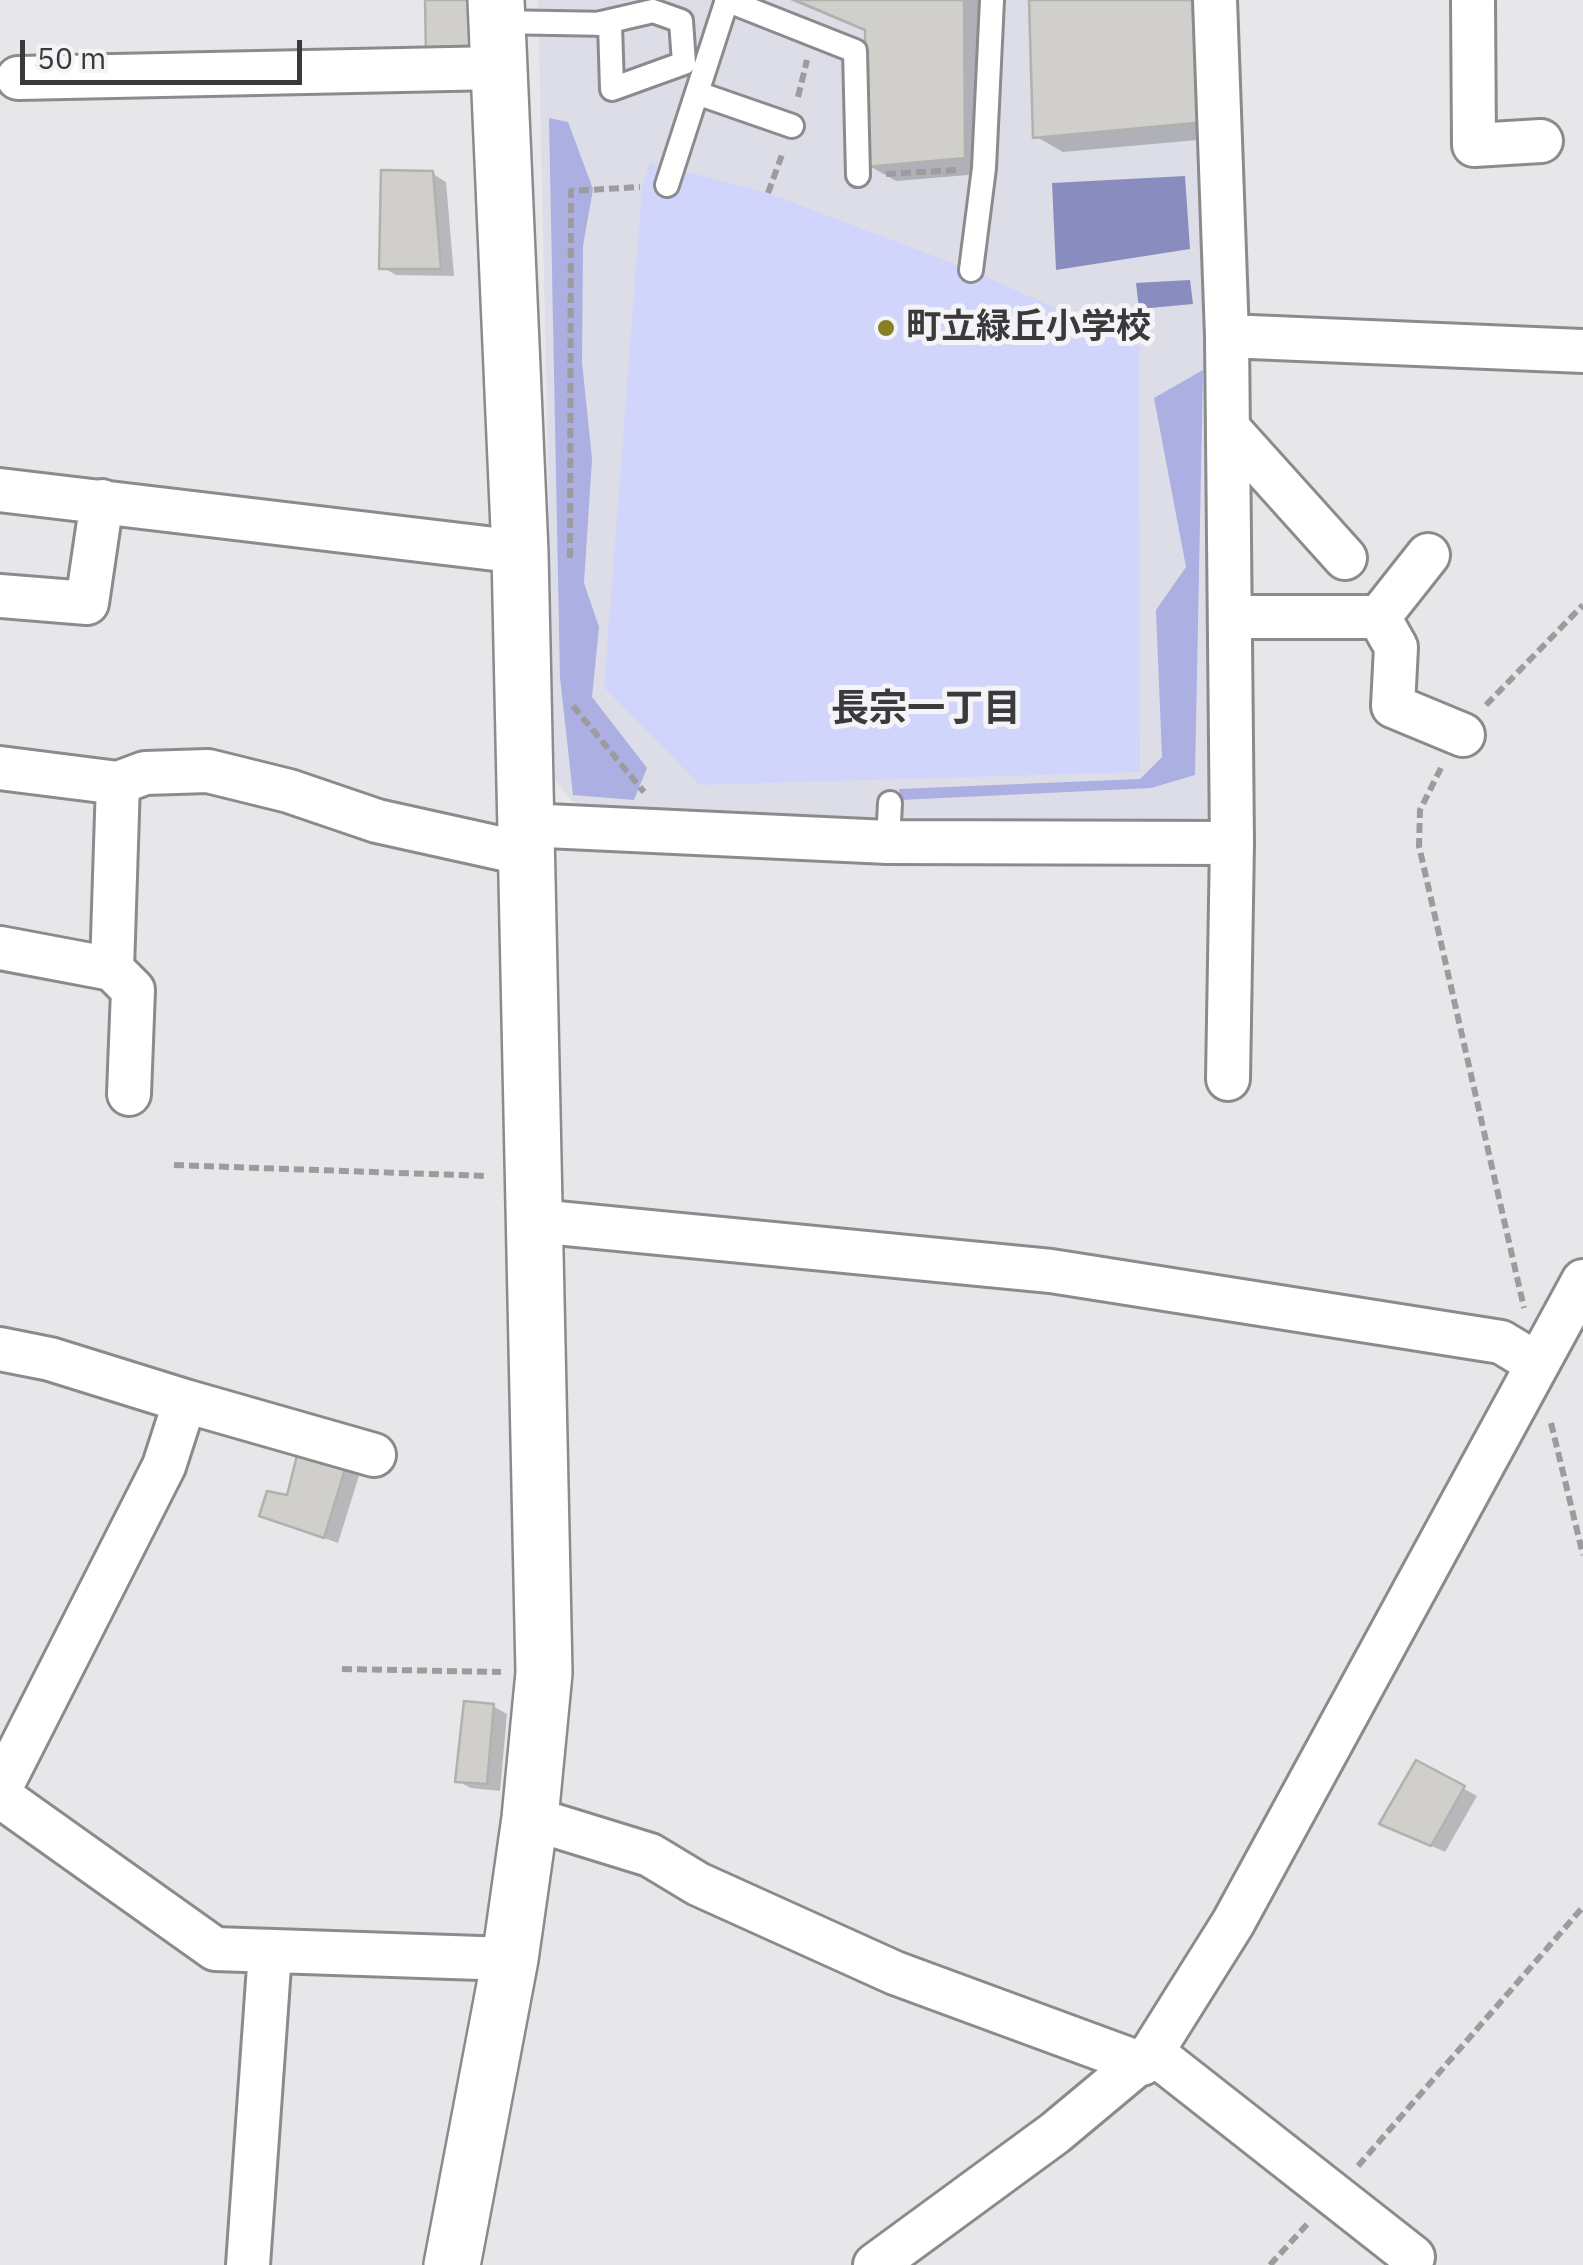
<!DOCTYPE html>
<meta charset="utf-8">
<style>
body{margin:0}
#map{position:relative;width:1583px;height:2265px;overflow:hidden;background:#e7e7ea;font-family:"IBM Plex Sans",sans-serif}
canvas{display:block}
.scale{position:absolute;left:20px;top:40px;width:282px;height:45px;box-sizing:border-box;border:5px solid #3a3a3c;border-top:0;padding-left:12px;font-size:30px;line-height:35px;white-space:nowrap;color:#3a3a3c;-webkit-text-stroke:8px #f4f4f7;paint-order:stroke}
</style>
<div id="map">
<canvas width="1583" height="2265"></canvas>
<div class="scale">50 m</div>
</div>
<script>
const ctx = document.querySelector('canvas').getContext('2d');
ctx.lineJoin = 'round';
function fillPath(path, color) { ctx.fillStyle = color; ctx.fill(path, 'evenodd'); }
const shape = rows => new Path2D(rows.map(r => 'M' + r).join(''));
function trace(path, color, width, dash) { ctx.strokeStyle = color; ctx.lineWidth = width; ctx.lineCap = dash ? 'butt' : 'round'; ctx.setLineDash(dash || []); ctx.stroke(path); }
function write(font, color, halo, rows, align = 'center') {
  ctx.font = font + ' "IBM Plex Sans","Noto Sans JP",sans-serif'; ctx.lineWidth = 10; ctx.setLineDash([]); ctx.textBaseline = 'middle'; ctx.strokeStyle = halo; ctx.fillStyle = color; for (const [text, x, y, turn = 0] of rows) {
    ctx.save(); ctx.translate(x, y); ctx.rotate((+turn || 0) * Math.PI / 180); ctx.textAlign = isNaN(turn) ? turn : align; if (halo) ctx.strokeText(text, 0, 0); ctx.fillText(text, 0, 0); ctx.restore();
  }
}
const built = shape([
 [538,0,1212,0,1232,723,1210,827,581,810,555,781]
]);
const green = shape([
 [650,162,768,193,971,270,1139,346,1140,772,700,785,604,687,642,187]
]);
const forest = shape([
 [549,118,568,122,593,189,583,246,582,362,592,459,584,583,599,627,592,697,647,768,634,800,573,795,560,677],
 [1203,370,1195,775,1151,788,901,800,899,789,1140,779,1162,757,1156,610,1186,567,1154,398]
]);
const water = shape([
 [1185,176,1190,249,1056,270,1052,183],
 [1190,280,1193,304,1139,309,1136,283]
]);
const shadow = shape([
 [790,0,993,0,992,173,896,181,868,165,867,32],
 [1031,0,1231,137,1063,152,1035,136],
 [433,174,446,182,454,276,396,275,382,267],
 [302,1443,362,1466,338,1543,262,1515,288,1498],
 [493,1706,507,1714,500,1791,471,1788,457,1781],
 [1417,1763,1477,1796,1445,1852,1396,1830]
]);
const building = shape([
 [425,0,474,0,478,58,426,56,425,0],
 [795,0,964,0,965,158,866,167,865,30,795,0],
 [1029,0,1200,0,1205,122,1033,138,1029,0],
 [381,170,433,171,441,269,379,269,381,170],
 [301,1440,349,1456,324,1538,259,1516,267,1491,287,1495,301,1440],
 [464,1701,494,1704,487,1784,455,1782,464,1701],
 [1416,1760,1465,1786,1431,1846,1379,1824,1416,1760]
]);
const path = shape([
 [798,97,807,60],
 [886,174,958,170],
 [768,193,783,152],
 [570,558,571,191,640,187],
 [1486,705,1583,605],
 [573,706,644,792],
 [1441,768,1420,810,1419,846,1524,1308],
 [174,1165,487,1176],
 [1551,1423,1583,1555],
 [342,1669,501,1672],
 [1358,2166,1583,1907],
 [1270,2265,1310,2221]
]);
const lane = shape([
 [726,0,855,51,858,175],
 [497,22,610,24,612,89,684,63,681,21,653,11,597,24],
 [697,93,792,126],
 [667,185,727,0],
 [971,270,984,168,992,0],
 [888,842,890,803]
]);
const street = shape([
 [1473,0,1474,145,1541,141],
 [18,78,498,68],
 [1227,336,1583,351],
 [1228,428,1345,558],
 [0,490,520,552],
 [0,596,87,603,102,501],
 [1230,617,1379,617,1396,647,1393,706,1463,735],
 [1379,617,1428,555],
 [0,768,118,783,145,773,208,771,289,791,377,821,526,854],
 [118,783,112,969,133,990,129,1094],
 [525,825,888,842,1232,843,1227,336,1215,0],
 [0,948,112,969],
 [1228,1079,1232,843],
 [536,1221,1051,1271,1501,1342,1536,1363],
 [0,1349,50,1359,185,1401,164,1466,0,1789],
 [185,1401,374,1455],
 [0,1796,215,1949,510,1959],
 [530,1818,650,1855,698,1884,895,1973,1142,2064],
 [1152,2052,1413,2257],
 [248,2265,270,1952],
 [875,2265,1055,2133,1152,2052,1233,1923,1583,1281]
]);
const secondary = shape([
 [452,2265,510,1959,530,1818,544,1673,520,552,496,0]
]);
const markers = [
 [886,328,10,"#897f26"]
];
const poiNames = [
 ["町立緑丘小学校",906,328]
];
const neighbourhoodNames = [
 ["長宗一丁目",926,710]
];
fillPath(built, '#dcdde7');
fillPath(green, '#d2d5fb');
fillPath(forest, '#abafe2');
fillPath(water, '#898cbe');
fillPath(shadow, '#0003');
fillPath(building, '#d0cfcc');
trace(building, '#b1b1ae', 2.5);
trace(lane, '#8b8b8e', 28);
trace(street, '#8b8b8e', 48);
trace(secondary, '#8b8b8e', 60);
trace(path, '#9c9c9e', 6, [10, 5]);
trace(lane, '#fff', 22);
trace(street, '#fff', 42);
trace(secondary, '#fff', 55);
for (const [x, y, r, color] of markers) { const dot = new Path2D(); dot.arc(x, y, r, 0, 2 * Math.PI); ctx.fillStyle = color; ctx.fill(dot); trace(dot, '#f4f4f7', 4); }
write('bold 35px', '#3a3a3c', '#f4f4f7', poiNames, 'left');
write('bold 38px', '#3a3a3c', '#f4f4f7', neighbourhoodNames);
</script>
